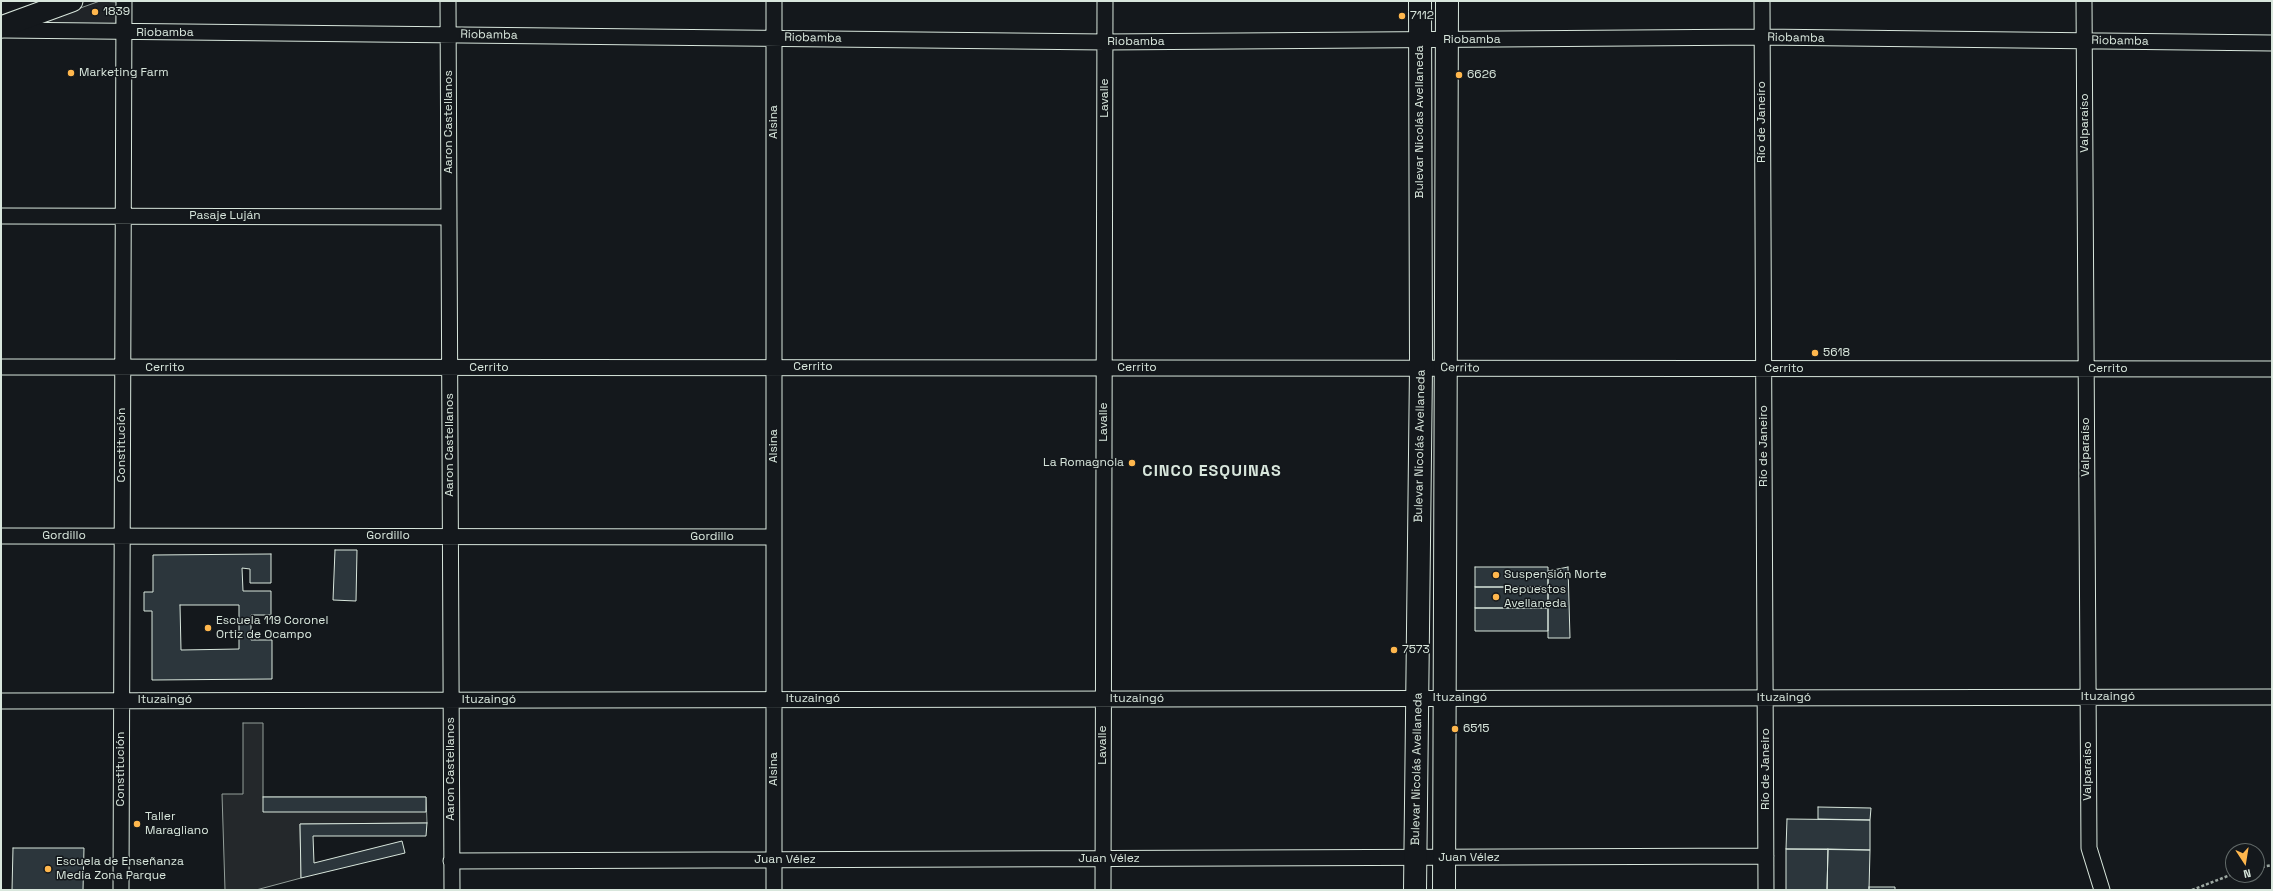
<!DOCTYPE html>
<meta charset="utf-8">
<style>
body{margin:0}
#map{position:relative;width:2273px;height:891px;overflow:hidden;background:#14181c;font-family:"Space Grotesk",sans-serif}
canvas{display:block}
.frame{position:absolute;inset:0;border:2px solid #d8e6dc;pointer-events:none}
.north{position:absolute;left:2225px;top:843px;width:40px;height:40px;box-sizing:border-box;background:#14181c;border:1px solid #626a69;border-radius:50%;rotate:168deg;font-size:11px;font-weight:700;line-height:16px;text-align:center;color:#d8e6dc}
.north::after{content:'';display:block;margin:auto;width:14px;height:18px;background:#ffb74d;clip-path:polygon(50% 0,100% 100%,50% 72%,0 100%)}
</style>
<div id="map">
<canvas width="2273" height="891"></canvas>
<div class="frame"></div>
<div class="north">N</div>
</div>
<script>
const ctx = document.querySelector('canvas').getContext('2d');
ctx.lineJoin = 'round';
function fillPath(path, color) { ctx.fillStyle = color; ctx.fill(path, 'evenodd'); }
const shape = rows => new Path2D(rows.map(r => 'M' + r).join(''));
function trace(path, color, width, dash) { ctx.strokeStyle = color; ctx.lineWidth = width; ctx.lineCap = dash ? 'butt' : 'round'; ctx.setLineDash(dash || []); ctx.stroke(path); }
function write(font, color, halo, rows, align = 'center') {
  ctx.font = font + ' "Space Grotesk",sans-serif'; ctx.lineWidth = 3; ctx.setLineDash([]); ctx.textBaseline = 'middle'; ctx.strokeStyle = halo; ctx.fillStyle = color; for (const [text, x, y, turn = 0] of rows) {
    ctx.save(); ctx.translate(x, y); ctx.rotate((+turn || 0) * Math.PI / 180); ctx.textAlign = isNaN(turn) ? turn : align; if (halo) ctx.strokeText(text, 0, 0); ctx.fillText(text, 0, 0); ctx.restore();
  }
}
const green = shape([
 [100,1,117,2,116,24,44,24,47,20,100,1]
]);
const parking = shape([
 [243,723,263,723,263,797,426,797,427,823,300,824,301,878,256,890,225,890,222,794,243,794,243,723]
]);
const building = shape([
 [335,550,357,550,356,601,333,600,335,550],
 [271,554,271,583,250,583,250,569,242,568,243,591,271,591,271,615,251,615,251,640,272,640,272,679,152,680,152,611,144,611,144,592,153,592,153,555,271,554],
 [180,605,239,605,239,649,181,650,180,605],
 [1475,567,1548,567,1548,587,1475,587,1475,567],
 [1568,567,1570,638,1548,638,1548,571,1568,567],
 [1475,587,1548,587,1548,608,1475,608,1475,587],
 [1475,608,1548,608,1548,631,1475,631,1475,608],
 [263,797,426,797,426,812,263,812,263,797],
 [1818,807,1871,808,1870,820,1818,819,1818,807],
 [1787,819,1870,820,1870,850,1786,849,1787,819],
 [427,823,426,836,313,836,314,863,402,841,405,853,301,878,300,824,427,823],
 [13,848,84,848,83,890,12,890,13,848],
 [1786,849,1828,849,1827,890,1786,890,1786,849],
 [1828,849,1870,850,1869,890,1827,890,1828,849],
 [1869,887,1895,887,1895,890,1869,890,1869,887]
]);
const path = shape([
 [2257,868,2272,865],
 [2192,890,2233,874]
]);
const street = shape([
 [448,1,452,890],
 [1762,1,1766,890],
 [2084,1,2089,848,2102,890],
 [2,30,1105,42,1762,37,2272,43],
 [1,216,449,217],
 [1,367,2272,369],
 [1,536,774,537],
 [1,701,2272,697],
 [451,861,1766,856],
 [121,890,124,1],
 [774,890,774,1],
 [1103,890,1105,1]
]);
const secondary = shape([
 [1,27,72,1]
]);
const primary = shape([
 [1415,890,1421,367,1420,1],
 [1444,890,1447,1]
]);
const markers = [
 [95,12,4,"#ffb74d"],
 [1402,16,4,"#ffb74d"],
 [71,73,4,"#ffb74d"],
 [1459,75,4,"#ffb74d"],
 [1815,353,4,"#ffb74d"],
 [1132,463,4,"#ffb74d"],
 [1496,575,4,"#ffb74d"],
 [1496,597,4,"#ffb74d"],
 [208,628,4,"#ffb74d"],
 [1394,650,4,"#ffb74d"],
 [1455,729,4,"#ffb74d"],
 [137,824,4,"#ffb74d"],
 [48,869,4,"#ffb74d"]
];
const poiNames = [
 ["1839",103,12],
 ["7112",1410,16],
 ["Marketing Farm",79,73],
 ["6626",1467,75],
 ["5618",1823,353],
 ["La Romagnola",1124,463,"right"],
 ["Suspensión Norte",1504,575],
 ["Repuestos",1504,590],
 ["Avellaneda",1504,604],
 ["Escuela 119 Coronel",216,621],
 ["Ortiz de Ocampo",216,635],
 ["7573",1402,650],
 ["6515",1463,729],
 ["Taller",145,817],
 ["Maragliano",145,831],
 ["Escuela de Enseñanza",56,862],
 ["Media Zona Parque",56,876]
];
const streetNames = [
 ["Riobamba",165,33],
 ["Riobamba",489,35,1],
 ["Riobamba",813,38,1],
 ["Riobamba",1796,38,1],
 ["Riobamba",1472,40],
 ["Riobamba",2120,41,1],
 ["Riobamba",1136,42],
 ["Lavalle",1105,98,-90],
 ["Aaron Castellanos",449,122,-90],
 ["Alsina",774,122,-90],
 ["Bulevar Nicolás Avellaneda",1420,122,-90],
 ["Río de Janeiro",1762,122,-90],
 ["Valparaíso",2085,123,-90],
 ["Pasaje Luján",225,216],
 ["Cerrito",813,367],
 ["Cerrito",165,368],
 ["Cerrito",489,368],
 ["Cerrito",1137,368],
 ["Cerrito",1460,368,1],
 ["Cerrito",1784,369],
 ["Cerrito",2108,369],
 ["Lavalle",1104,422,-90],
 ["Constitución",122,445,-90],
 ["Aaron Castellanos",450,445,-90],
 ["Alsina",774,446,-90],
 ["Bulevar Nicolás Avellaneda",1420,446,-89],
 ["Río de Janeiro",1764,446,-90],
 ["Valparaíso",2086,447,-90],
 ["Gordillo",64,536],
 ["Gordillo",388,536],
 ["Gordillo",712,537],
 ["Ituzaingó",2108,697],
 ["Ituzaingó",1460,698],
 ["Ituzaingó",1784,698],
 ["Ituzaingó",813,699],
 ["Ituzaingó",1137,699],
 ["Ituzaingó",165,700],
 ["Ituzaingó",489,700],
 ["Lavalle",1103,745,-90],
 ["Constitución",121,769,-90],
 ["Aaron Castellanos",451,769,-90],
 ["Alsina",774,769,-90],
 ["Bulevar Nicolás Avellaneda",1417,769,-89],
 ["Río de Janeiro",1766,769,-90],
 ["Valparaíso",2088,771,-90],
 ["Juan Vélez",1469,858],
 ["Juan Vélez",1109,859],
 ["Juan Vélez",785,860]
];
const districtNames = [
 ["CINCO ESQUINAS",1212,472]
];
fillPath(green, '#202428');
trace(green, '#939e99', 1);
fillPath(parking, '#24282b');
trace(parking, '#939e99', 1);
fillPath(building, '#2c363c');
trace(building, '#d8e6dc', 1);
trace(street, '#d8e6dc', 17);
trace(secondary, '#d8e6dc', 23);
trace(primary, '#d8e6dc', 24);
trace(path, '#9da8a2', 2.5, [3, 2]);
trace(street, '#14181c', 15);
trace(secondary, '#14181c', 21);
trace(primary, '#14181c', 22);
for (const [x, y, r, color] of markers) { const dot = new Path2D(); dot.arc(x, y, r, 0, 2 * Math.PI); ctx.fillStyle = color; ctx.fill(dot); trace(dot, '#14181c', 1.5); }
write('12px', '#d8e6dc', '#14181c', poiNames, 'left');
write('12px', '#d8e6dc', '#14181c', streetNames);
ctx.letterSpacing = '1px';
write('bold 16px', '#d8e6dc', '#14181c', districtNames);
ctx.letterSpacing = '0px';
</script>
